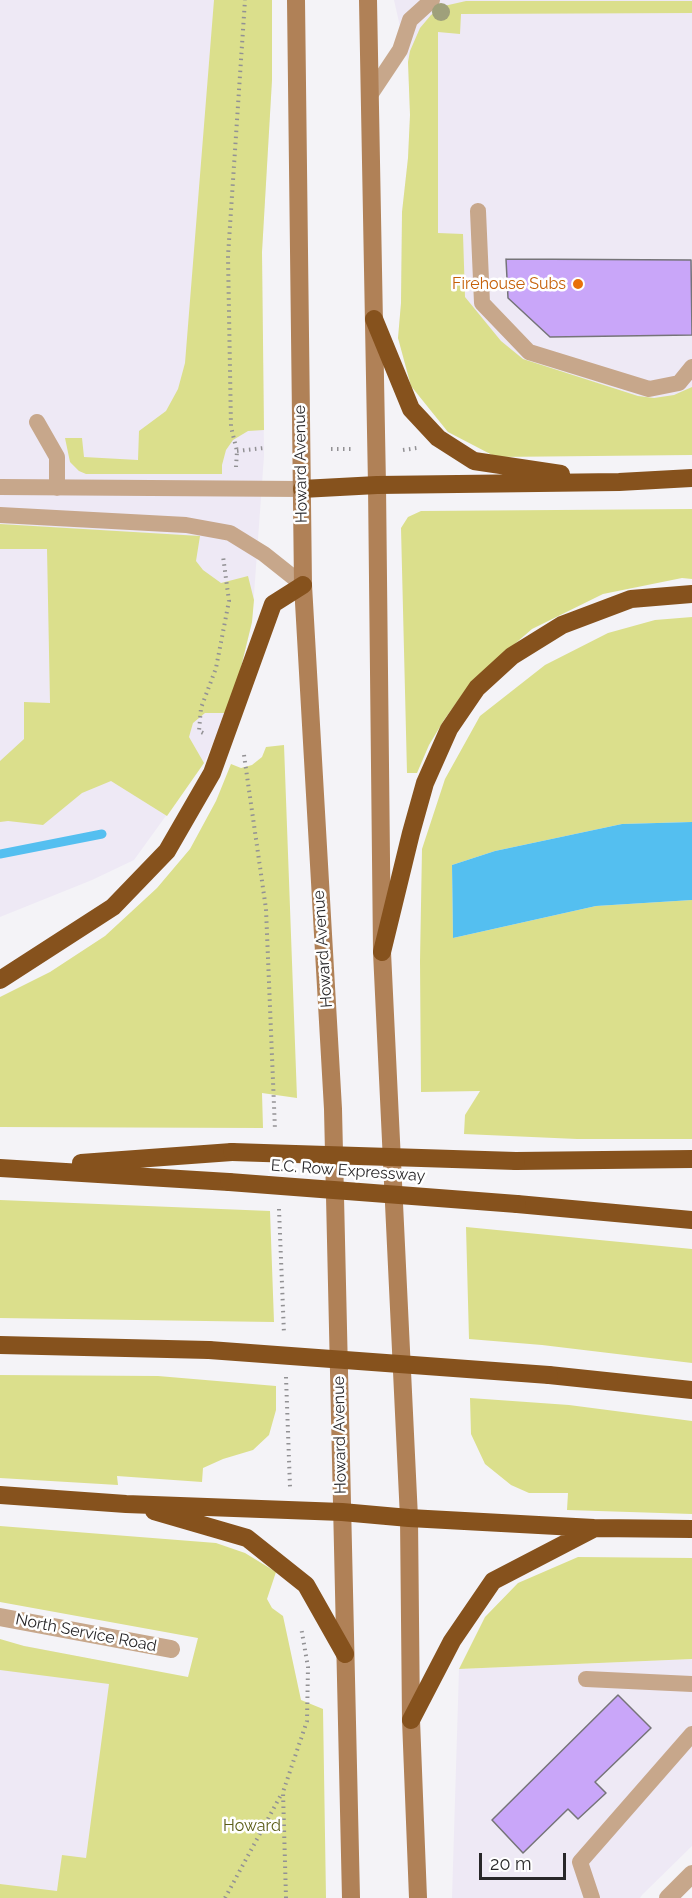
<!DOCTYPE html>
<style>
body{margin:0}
#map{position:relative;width:692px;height:1898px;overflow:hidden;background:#f4f3f7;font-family:Raleway,sans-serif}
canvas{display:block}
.scale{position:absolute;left:479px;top:1853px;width:87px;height:27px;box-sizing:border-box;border:3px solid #282729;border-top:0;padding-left:8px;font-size:18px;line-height:21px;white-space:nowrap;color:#282729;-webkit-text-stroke:4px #fff;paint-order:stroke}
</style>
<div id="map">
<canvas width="692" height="1898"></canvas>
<div class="scale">20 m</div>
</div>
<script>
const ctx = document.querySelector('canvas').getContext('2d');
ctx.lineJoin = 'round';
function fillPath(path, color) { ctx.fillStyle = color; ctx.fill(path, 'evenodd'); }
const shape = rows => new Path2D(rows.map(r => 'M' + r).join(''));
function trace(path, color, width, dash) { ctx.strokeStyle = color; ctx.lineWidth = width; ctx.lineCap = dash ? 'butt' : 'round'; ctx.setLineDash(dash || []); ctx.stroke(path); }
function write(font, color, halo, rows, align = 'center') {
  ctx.font = font + ' Raleway,sans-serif'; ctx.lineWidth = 5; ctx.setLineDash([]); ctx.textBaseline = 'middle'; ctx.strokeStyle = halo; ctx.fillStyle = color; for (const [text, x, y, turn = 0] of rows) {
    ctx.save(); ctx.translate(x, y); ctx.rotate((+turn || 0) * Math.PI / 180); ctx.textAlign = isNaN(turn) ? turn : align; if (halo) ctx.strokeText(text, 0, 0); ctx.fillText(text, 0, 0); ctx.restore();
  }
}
const built = shape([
 [0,0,272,0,272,80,262,252,264,456,252,622,234,696,204,763,134,860,92,880,0,917],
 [394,0,692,0,692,455,448,432,411,386,398,338,401,303,402,212,408,158,410,114,408,62],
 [0,1641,189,1678,131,1898,0,1898],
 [692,1659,692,1846,642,1895,640,1898,452,1898,459,1669]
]);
const green = shape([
 [214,0,272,0,272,80,262,252,264,430,248,431,233,440,226,450,222,465,222,474,86,474,79,471,70,462,65,438,82,438,84,457,138,460,139,431,166,411,178,389,185,363],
 [466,1,692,1,692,13,461,14,460,34,438,32,438,233,463,234,465,297,501,341,523,359,638,396,654,398,674,395,692,387,692,455,496,457,448,432,411,386,398,338,401,303,402,212,408,158,410,115,408,62,410,51,420,28,431,15,444,6],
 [692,509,692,579,682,578,603,594,532,629,472,681,444,720,429,745,417,773,407,773,401,528,408,517,421,511],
 [0,524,200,536,196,561,203,570,221,583,248,576,254,600,252,622,234,696,226,713,205,713,193,723,189,737,204,763,167,816,111,781,82,793,43,825,8,821,0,822,0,761,24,739,24,702,50,703,47,549,0,549],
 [692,617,692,822,622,824,495,851,452,865,453,938,596,906,692,900,692,1139,577,1139,464,1134,465,1115,480,1091,421,1092,420,961,422,849,445,779,480,716,545,665,608,633,655,620],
 [284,745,297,1098,262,1093,263,1128,0,1127,0,997,50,972,105,936,157,888,190,849,216,801,231,764,241,768,252,765,262,757,266,747],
 [0,1200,270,1211,274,1322,0,1318],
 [466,1227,692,1249,692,1363,542,1345,469,1339],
 [0,1375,158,1376,276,1386,276,1410,269,1435,253,1450,223,1459,203,1468,202,1482,117,1476,118,1485,0,1478],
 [470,1398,569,1405,692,1421,692,1514,567,1510,568,1493,529,1493,511,1485,485,1464,471,1434],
 [0,1526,216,1543,245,1553,276,1572,267,1599,272,1608,283,1616,301,1700,323,1709,326,1898,0,1898,0,1884,57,1891,62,1855,86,1858,109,1684,0,1670,0,1639,24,1646,188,1677,198,1638,0,1602],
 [578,1557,692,1558,692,1659,459,1669,485,1617,518,1583]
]);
const water = shape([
 [692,822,692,900,596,906,453,938,452,865,495,851,622,824]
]);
const stream = shape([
 [0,854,102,834]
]);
const building = shape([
 [506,259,691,260,692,335,550,337,508,298,506,259],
 [618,1695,651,1728,595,1782,606,1793,578,1819,568,1809,523,1853,492,1820,618,1695]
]);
const path = shape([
 [331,449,351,449],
 [403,450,417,448],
 [237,451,264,448],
 [236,467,237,451,231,427,228,256,245,0],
 [203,733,199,731,201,708,216,668,229,601,223,556],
 [244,755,266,909,275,1130],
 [279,1209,284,1334],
 [286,1377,290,1487],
 [225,1898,282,1793],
 [286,1898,283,1792,307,1721,308,1667,301,1627]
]);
const service = shape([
 [370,95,400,50,410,20,432,0],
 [478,211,482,303,529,352,649,389,679,383,692,367],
 [37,422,57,457,57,488],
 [0,487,302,489],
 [0,515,186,525,230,533,264,554,303,585],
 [586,1679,692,1684],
 [592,1898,580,1862,692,1734]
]);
const minor = shape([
 [0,1617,171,1649],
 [668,1898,692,1874]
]);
const secondary = shape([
 [296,0,303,585,333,1109,351,1898],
 [368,0,377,485,382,952,409,1518,411,1720,418,1898]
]);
const motorway = shape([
 [374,319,411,409,438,438,474,461,561,474],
 [302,489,377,485,619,482,692,478],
 [382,952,411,833,425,783,449,729,477,688,512,656,562,625,631,599,692,594],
 [0,980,113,907,167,851,212,773,273,604,303,585],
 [516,1161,692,1159],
 [81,1163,232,1152],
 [0,1168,229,1182],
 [517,1204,692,1220],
 [0,1345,209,1350],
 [549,1375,692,1390],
 [0,1495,126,1504,342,1512,409,1518,594,1528,692,1529],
 [154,1511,247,1538,306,1585,345,1654],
 [411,1720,452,1641,493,1581,593,1529]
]);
const motorwayBridge = shape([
 [232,1152,516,1161],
 [229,1182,517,1204],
 [209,1350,549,1375]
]);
const trees = [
 [441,12]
];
const markers = [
 [578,284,6,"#e8710a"]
];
const foodNames = [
 ["Firehouse Subs",566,284]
];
const streetNames = [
 ["Howard Avenue",301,464,-91],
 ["Howard Avenue",323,949,-94],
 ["E.C. Row Expressway",348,1171,4],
 ["Howard Avenue",340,1435,-91],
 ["North Service Road",86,1633,11]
];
const parkNames = [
 ["Howard",252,1826]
];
fillPath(built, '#eee9f5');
fillPath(green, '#dbdf8c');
fillPath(water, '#54bff0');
trace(stream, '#54bff0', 9);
fillPath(building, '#c9a6f9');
trace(building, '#757478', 1.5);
trace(path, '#929194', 4, [1.5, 4.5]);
trace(service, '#c7a78b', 16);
trace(minor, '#c7a78b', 18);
trace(secondary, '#b08157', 18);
trace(motorway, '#86521d', 18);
trace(motorwayBridge, '#86521d', 18);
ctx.fillStyle = '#9fa07b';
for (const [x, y] of trees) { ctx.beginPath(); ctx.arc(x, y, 9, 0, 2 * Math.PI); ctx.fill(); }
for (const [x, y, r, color] of markers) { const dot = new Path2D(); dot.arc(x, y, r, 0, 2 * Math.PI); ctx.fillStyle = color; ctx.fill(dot); trace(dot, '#fff', 2); }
write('16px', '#c56008', '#fff', foodNames, 'right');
write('16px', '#282729', '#fff', streetNames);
write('16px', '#5a5c16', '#fff', parkNames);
</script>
